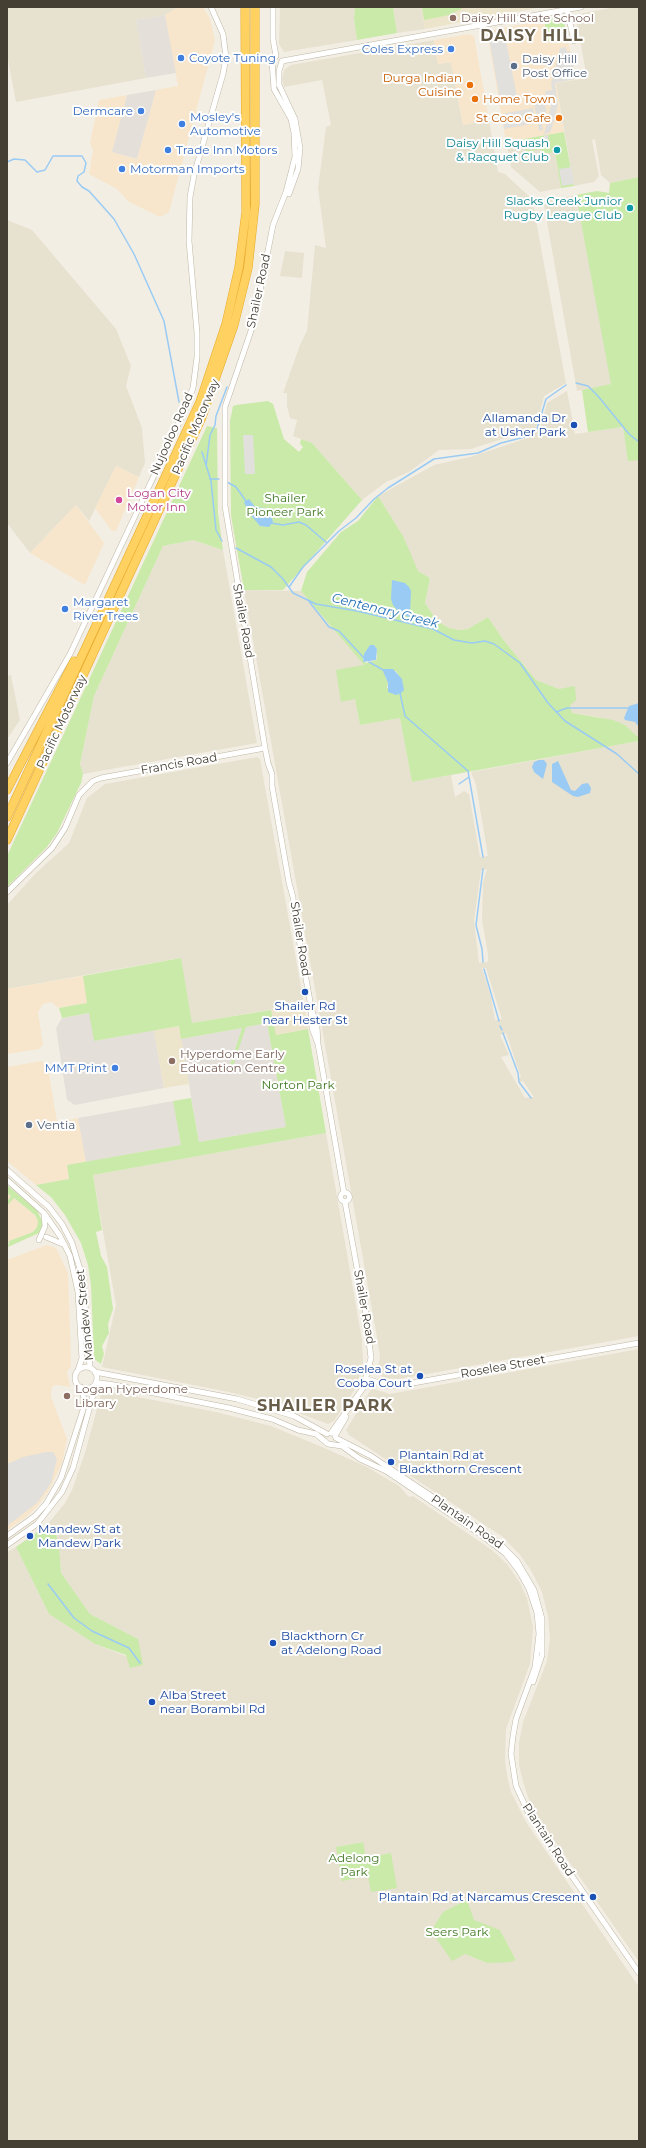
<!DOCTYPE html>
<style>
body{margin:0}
#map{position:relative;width:646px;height:2148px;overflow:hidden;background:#f3eee3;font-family:Montserrat,sans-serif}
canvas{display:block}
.frame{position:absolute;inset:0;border:8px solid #443e33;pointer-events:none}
</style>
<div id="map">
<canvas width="646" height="2148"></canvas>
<div class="frame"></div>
</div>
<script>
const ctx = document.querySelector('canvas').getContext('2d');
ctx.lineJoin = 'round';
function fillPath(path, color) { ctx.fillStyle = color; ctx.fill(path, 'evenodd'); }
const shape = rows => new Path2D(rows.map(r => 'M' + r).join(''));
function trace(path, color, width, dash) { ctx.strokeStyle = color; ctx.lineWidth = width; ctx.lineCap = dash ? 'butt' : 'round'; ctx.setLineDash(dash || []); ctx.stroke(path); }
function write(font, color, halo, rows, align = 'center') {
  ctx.font = font + ' Montserrat,sans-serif'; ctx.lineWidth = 4; ctx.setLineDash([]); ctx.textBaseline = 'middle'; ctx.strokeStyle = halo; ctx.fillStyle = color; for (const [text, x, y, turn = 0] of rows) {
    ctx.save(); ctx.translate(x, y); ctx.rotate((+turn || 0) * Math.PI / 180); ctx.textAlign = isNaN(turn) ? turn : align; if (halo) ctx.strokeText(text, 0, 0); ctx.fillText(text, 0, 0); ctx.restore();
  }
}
const residential = shape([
 [7,7,178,7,165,15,136,20,146,78,16,102,7,54],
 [280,7,355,7,354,19,357,40,284,52,279,44],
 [393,7,421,7,425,29,397,33],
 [616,7,639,7,639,177,610,183,601,175,595,139,592,140,599,176,594,182,574,186,556,83,587,78,576,18,579,14],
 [434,40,438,64,451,62,463,125,489,120,498,172,505,174,532,199,566,383,544,396,536,428,471,449,439,450,409,472,386,482,362,500,312,443,293,436,297,420,290,418,287,406,287,393,283,393,300,345,307,331,315,245,326,248,318,188,326,127,331,125,322,80,284,87,282,79,284,70,291,65],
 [525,142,541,149,555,152,561,188,540,192,511,167,507,145],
 [576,195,612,384,577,391,544,205,547,201],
 [7,220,32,230,116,329,131,366,126,386,142,428,145,463,139,477,116,466,89,521,76,505,30,553,7,523],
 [285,251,304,253,302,278,280,276],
 [567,391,575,434,623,427,628,460,639,460,639,736,637,736,625,725,598,717,572,713,570,705,559,689,536,680,502,638,488,617,468,629,459,630,449,628,437,621,425,603,430,578,418,571,413,563,403,536,378,496,434,465,470,457,531,437,541,426,547,403],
 [193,540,223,550,257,743,83,774,80,764,94,696,163,546],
 [244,590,301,591,364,665,355,699,360,725,400,718,412,782,451,775,455,797,464,791,469,794,480,857,488,856,476,785,471,772,639,741,639,1336,399,1379,385,1378,377,1373,380,1357,378,1343],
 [487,869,483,883,482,920,488,954,488,962,479,963,474,921,481,870],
 [482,968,486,968,502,1019,495,1020,491,997],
 [506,1033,521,1077,519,1078,520,1082,523,1081,534,1097,525,1098,501,1057,509,1055,500,1035],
 [11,675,20,720,7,739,7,676],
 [257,757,260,759,304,1004,192,1023,180,958,7,989,7,905,35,874,69,843,87,798,105,784],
 [326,1133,362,1340,363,1362,357,1386,334,1421,328,1424,270,1402,229,1392,102,1367,116,1305,93,1175],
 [639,1349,639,1962,538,1817,530,1803,524,1785,519,1765,519,1743,523,1722,547,1661,550,1639,548,1616,542,1592,532,1572,521,1556,503,1537,349,1435,346,1430,370,1391,373,1389,390,1394],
 [106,1391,216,1412,271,1426,322,1447,367,1467,399,1486,409,1497,413,1496,492,1550,507,1564,520,1583,527,1598,533,1627,530,1664,506,1729,505,1762,508,1780,511,1792,526,1822,639,1987,639,2141,7,2141,7,1552,16,1547,49,1614,95,1644,128,1657,138,1639,90,1614,61,1573,59,1545,56,1535,47,1525,65,1503,72,1490,85,1453,101,1394],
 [362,1842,366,1858,336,1847],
 [444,1912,500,1930,516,1960,487,1963,465,1954,431,1931]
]);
const commercial = shape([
 [178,7,203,7,210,19,215,40,169,212,160,217,129,202,117,189,89,174,93,151,90,143,99,100,127,95,112,152,137,159,156,90,178,86,165,15],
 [544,20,548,41,567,37,577,79,556,83,564,132,506,142,487,31],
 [469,34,474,36,489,120,463,125,451,62,438,64,434,40],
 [116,466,139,477,116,531,112,531,95,508],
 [76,505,104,543,85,585,30,553],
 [83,976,88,1003,59,1008,51,1002,43,1004,38,1012,43,1045,39,1049,7,1054,7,989],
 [42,1061,48,1067,57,1122,78,1118,86,1162,67,1165,69,1179,36,1185,7,1161,7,1067],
 [7,1193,35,1215,38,1221,37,1227,33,1232,7,1242],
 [47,1245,56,1248,68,1273,71,1361,71,1367,67,1371,70,1387,57,1385,53,1386,51,1391,51,1397,67,1439,62,1464,48,1492,36,1508,25,1518,7,1530,7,1260]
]);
const industrial = shape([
 [165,15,176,73,146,78,136,20],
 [156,90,137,159,112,152,127,95],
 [90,1013,95,1041,154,1030,164,1088,75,1105,67,1100,56,1028,62,1018],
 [267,1023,286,1127,199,1142,181,1039,242,1028,228,1071,246,1027],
 [173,1101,181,1145,86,1162,78,1118]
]);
const education = shape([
 [421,7,542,7,425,29],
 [304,1004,308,1029,275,1035,271,1010],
 [179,1026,189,1084,164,1088,154,1030]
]);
const green = shape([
 [355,7,393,7,397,33,357,40,354,19],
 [422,7,465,7,449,15,424,20],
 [563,17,567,37,548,41,544,20],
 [564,132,574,186,561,188,555,152,542,154,541,149,526,152,524,142,507,145,506,142],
 [639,177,639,460,628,461,623,427,588,432,582,390,611,384,576,195,597,191,609,193,610,183],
 [268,401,273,404,284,439,299,452,303,447,300,444,301,439,312,443,362,500,283,590,244,590,231,516,230,421,233,406,236,405],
 [207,426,217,428,218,513,223,550,193,540,163,546,94,696,80,764,83,774,81,783,57,833,47,847,7,887,7,856],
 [378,496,403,536,418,571,430,578,425,603,437,621,449,628,459,630,468,629,488,617,502,638,536,680,559,689,575,686,576,700,570,705,572,713,613,720,625,725,637,736,639,736,639,741,412,782,400,718,360,725,355,699,341,702,336,670,364,665,301,591,307,572,341,532,358,521],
 [370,645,374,645,377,649,377,658,376,660,366,663,363,660,364,655],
 [396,671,402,681,403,688,387,688,388,683,385,676],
 [181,958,192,1023,271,1010,276,1035,308,1029,326,1133,93,1175,102,1230,96,1232,101,1256,107,1267,113,1309,108,1324,109,1333,102,1346,104,1354,101,1364,94,1359,91,1285,88,1265,81,1243,65,1215,51,1197,36,1185,69,1179,67,1165,181,1145,173,1101,191,1098,199,1142,286,1127,267,1023,246,1027,231,1072,228,1071,242,1028,181,1039,179,1026,94,1041,89,1013,62,1018,59,1008,87,1003,83,976],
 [7,1185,37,1210,43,1223,39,1233,8,1247,9,1241,33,1232,37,1227,38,1221,35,1215,14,1198,7,1206,7,1202,11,1196,7,1193],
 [47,1525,56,1535,59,1545,61,1573,66,1580,90,1614,138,1639,143,1665,130,1668,126,1655,95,1644,49,1614,16,1547],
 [363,1842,366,1858,391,1853,397,1888,371,1892,368,1876,342,1881,336,1847],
 [467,1900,474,1920,500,1930,516,1960,510,1962,487,1963,465,1954,452,1961,431,1931,443,1912]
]);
const parking = shape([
 [504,30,517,97,500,100,488,33],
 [566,47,567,52,570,51,576,79,555,83,558,105,551,131,544,135,551,105,547,105,545,91,552,90,551,84,560,48],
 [544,97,547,117,541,118,543,130,539,131,533,98],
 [533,108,536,123,504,129,502,114],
 [548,135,549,145,531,150,527,149,525,142,544,138,544,136],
 [571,167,574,184,562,186,559,169],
 [243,435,253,435,255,474,245,474],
 [46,1452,53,1452,57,1459,51,1483,37,1503,7,1526,7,1464,23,1457]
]);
const water = shape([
 [249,499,255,507,264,508,271,515,273,522,269,527,260,526,248,512,244,502],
 [392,580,405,583,409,587,411,591,410,614,412,618,400,614,393,605,391,599],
 [370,645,374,645,377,649,376,660,363,662,364,654],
 [384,669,393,669,402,679,404,690,401,693,396,695,388,692,388,683,383,671],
 [639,703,639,727,635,722,625,720,624,718,629,706],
 [539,760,544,760,547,764,543,779,534,772,532,767,534,762],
 [558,761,571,790,575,791,582,784,588,783,591,788,590,793,578,797,573,796,552,782,552,764]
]);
const stream = shape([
 [7,162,14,159,25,160,37,172,45,170,53,156,82,156,86,163,84,172,78,176,77,181,82,187,89,191,114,219,134,254,164,321,179,402],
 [576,383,588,386,598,396,629,434,639,442],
 [202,452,211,481,216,530,222,541],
 [206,466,210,435,215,425,216,416,227,387],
 [210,479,219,479],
 [227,482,236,487,246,501],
 [271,523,283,525,299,522,306,525,327,543],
 [236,548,271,567,283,579,293,593,316,604,357,611,433,629,454,640,472,643,485,641,494,644,520,663,548,703,565,721,617,754,639,774],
 [289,587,303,567,339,531,356,518,374,499,388,488,434,459,478,453,501,443,529,436,537,429,546,399,566,385],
 [308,600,329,627,339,631,364,658],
 [369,662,385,671],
 [400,693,405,716,468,771,483,857],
 [556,712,567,708,629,708],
 [459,784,469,777],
 [483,962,482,949,476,925,483,869],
 [484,969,499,1021],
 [500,1026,502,1030],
 [503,1033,518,1073,519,1082,531,1098],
 [48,1584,74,1618,92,1631,129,1648,140,1663]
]);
const tertiary = shape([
 [273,7,273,39,276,56],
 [567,10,574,41],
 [276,56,272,61,274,89,291,119,294,133,295,157,286,192,273,225,254,322,225,407,225,506,265,748,268,763,272,774,272,786,289,883,293,897,294,911,311,1007,317,1027,318,1044,344,1193],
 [282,61,581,7],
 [282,61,279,71,279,85,295,119,300,148,298,169,289,194],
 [7,763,70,654,183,414,193,388,197,357,197,333,189,241,190,197,194,175,223,74,226,57,223,34,211,7],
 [7,892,52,848,65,828,79,795,93,781,101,778,265,748],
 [311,1010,312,1028,318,1044],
 [7,1170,49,1207,62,1224,72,1243,83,1279,90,1367],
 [7,1180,44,1213,60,1236,70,1256,78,1292,82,1358,78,1370],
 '340.5 1197a4.5 4.5 0 1 1 9 0a4.5 4.5 0 1 1-9 0Z',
 [46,1237,65,1245],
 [39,1240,45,1226,44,1214],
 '75 1378a11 11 0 1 1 22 0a11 11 0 1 1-22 0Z',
 [95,1372,237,1399,294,1416,327,1434],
 [367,1379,389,1386,396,1386,639,1343],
 [96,1383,109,1384,229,1408,272,1419,298,1430,316,1434,328,1444,342,1446,360,1459,386,1471,480,1534,505,1553,519,1571,529,1589,537,1613,539,1634,535,1667,516,1719,513,1736,511,1754,516,1786,529,1814,639,1973],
 [331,1433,363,1388,371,1358,364,1299,361,1290,345,1202],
 [335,1436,346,1417],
 [336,1438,371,1456,460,1515,500,1544,517,1561,534,1590,542,1619,542,1655,533,1682],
 [7,1536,35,1516,46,1504,61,1478,83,1410,84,1399,81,1387],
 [7,1545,37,1524,62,1492,73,1468,93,1395,92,1387]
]);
const motorway = shape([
 [7,790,74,661],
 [7,817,200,402,226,324,239,267,246,212,245,7],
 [7,840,202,417,234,325,248,268,255,204,255,7]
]);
const markers = [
 [453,18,4,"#8d6e63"],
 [451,49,4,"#3f7fe0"],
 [181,58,4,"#3f7fe0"],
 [514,66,4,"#5c6f8a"],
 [470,85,4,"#e8710a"],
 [475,99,4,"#e8710a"],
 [141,111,4,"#3f7fe0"],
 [559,118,4,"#e8710a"],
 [182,124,4,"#3f7fe0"],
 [168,150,4,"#3f7fe0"],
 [557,150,4,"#0f9aa8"],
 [122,169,4,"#3f7fe0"],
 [630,208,4,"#0f9aa8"],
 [574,425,4,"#1a4fb4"],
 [119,500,4,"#d1479c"],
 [65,609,4,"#3f7fe0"],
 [305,992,4,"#1a4fb4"],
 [172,1061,4,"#8d6e63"],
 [115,1068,4,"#3f7fe0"],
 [29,1125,4,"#5c6f8a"],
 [420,1376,4,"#1a4fb4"],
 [67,1396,4,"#8d6e63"],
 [391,1462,4,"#1a4fb4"],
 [30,1536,4,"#1a4fb4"],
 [273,1643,4,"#1a4fb4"],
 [152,1702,4,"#1a4fb4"],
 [593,1897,4,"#1a4fb4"]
];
const educationNames = [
 ["Daisy Hill State School",461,18],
 ["Hyperdome Early",180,1054],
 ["Education Centre",180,1068],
 ["Logan Hyperdome",75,1389],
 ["Library",75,1403]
];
const shopNames = [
 ["Coles Express",443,49,"right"],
 ["Coyote Tuning",189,58],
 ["Dermcare",133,111,"right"],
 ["Mosley's",190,117],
 ["Automotive",190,131],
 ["Trade Inn Motors",176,150],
 ["Motorman Imports",130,169],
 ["Margaret",73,602],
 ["River Trees",73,616],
 ["MMT Print",107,1068,"right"]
];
const serviceNames = [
 ["Daisy Hill",522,59],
 ["Post Office",522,73],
 ["Ventia",37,1125]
];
const foodNames = [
 ["Durga Indian",462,78],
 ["Cuisine",462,92],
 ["Home Town",483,99,"left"],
 ["St Coco Cafe",551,118]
];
const cultureNames = [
 ["Daisy Hill Squash",549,143],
 ["& Racquet Club",549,157],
 ["Slacks Creek Junior",622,201],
 ["Rugby League Club",622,215]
];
const streetNames = [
 ["Shailer Road",259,291,-78],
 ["Pacific Motorway",196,427,-67],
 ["Nujooloo Road",172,434,-66],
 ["Shailer Road",243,621,80],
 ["Pacific Motorway",62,722,-65],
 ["Francis Road",179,764,-10],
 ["Shailer Road",300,939,81],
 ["Shailer Road",364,1307,80],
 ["Mandew Street",85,1315,-96],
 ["Roselea Street",503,1367,-10],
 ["Plantain Road",467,1522,35],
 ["Plantain Road",548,1840,57]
];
const transitNames = [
 ["Allamanda Dr",566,418,"right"],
 ["at Usher Park",566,432,"right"],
 ["Shailer Rd",305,1006,"center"],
 ["near Hester St",305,1020,"center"],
 ["Roselea St at",412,1369,"right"],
 ["Cooba Court",412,1383,"right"],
 ["Plantain Rd at",399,1455],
 ["Blackthorn Crescent",399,1469],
 ["Mandew St at",38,1529],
 ["Mandew Park",38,1543],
 ["Blackthorn Cr",281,1636],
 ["at Adelong Road",281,1650],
 ["Alba Street",160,1695],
 ["near Borambil Rd",160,1709],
 ["Plantain Rd at Narcamus Crescent",585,1897,"right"]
];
const hotelNames = [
 ["Logan City",127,493],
 ["Motor Inn",127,507]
];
const parkNames = [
 ["Shailer",285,498],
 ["Pioneer Park",285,512],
 ["Norton Park",298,1085],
 ["Adelong",354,1858],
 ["Park",354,1872],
 ["Seers Park",457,1932]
];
const waterNames = [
 ["Centenary Creek",385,611,14]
];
const districtNames = [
 ["DAISY HILL",532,36],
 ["SHAILER PARK",325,1406]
];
fillPath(residential, '#e7e1d0');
fillPath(commercial, '#f7e6cb');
fillPath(industrial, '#e4dfd8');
fillPath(education, '#ede5cb');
fillPath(green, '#c9eaa8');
fillPath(parking, '#e2e0dc');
fillPath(water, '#9acbf4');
trace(stream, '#9acbf4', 1.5);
trace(tertiary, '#beb7a5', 6);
trace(motorway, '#e6a929', 9);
trace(tertiary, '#fff', 5);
trace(motorway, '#ffd161', 8);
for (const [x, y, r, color] of markers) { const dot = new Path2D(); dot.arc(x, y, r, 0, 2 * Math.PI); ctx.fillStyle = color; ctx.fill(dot); trace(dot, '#fff', 1.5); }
write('12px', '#785e54', '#fff', educationNames, 'left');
write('12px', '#366cbe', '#fff', shopNames, 'left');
write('12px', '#4e5e75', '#fff', serviceNames, 'left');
write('12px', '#c56008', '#fff', foodNames, 'right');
write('12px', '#0d838f', '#fff', cultureNames, 'right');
write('12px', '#443e33', '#fff', streetNames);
write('12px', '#164399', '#fff', transitNames, 'left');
write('12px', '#b23c85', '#fff', hotelNames, 'left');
write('12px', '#407923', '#fff', parkNames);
write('italic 13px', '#2673b6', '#fff', waterNames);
ctx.letterSpacing = '1px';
write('bold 16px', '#685d49', '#fff', districtNames);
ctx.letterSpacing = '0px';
</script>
